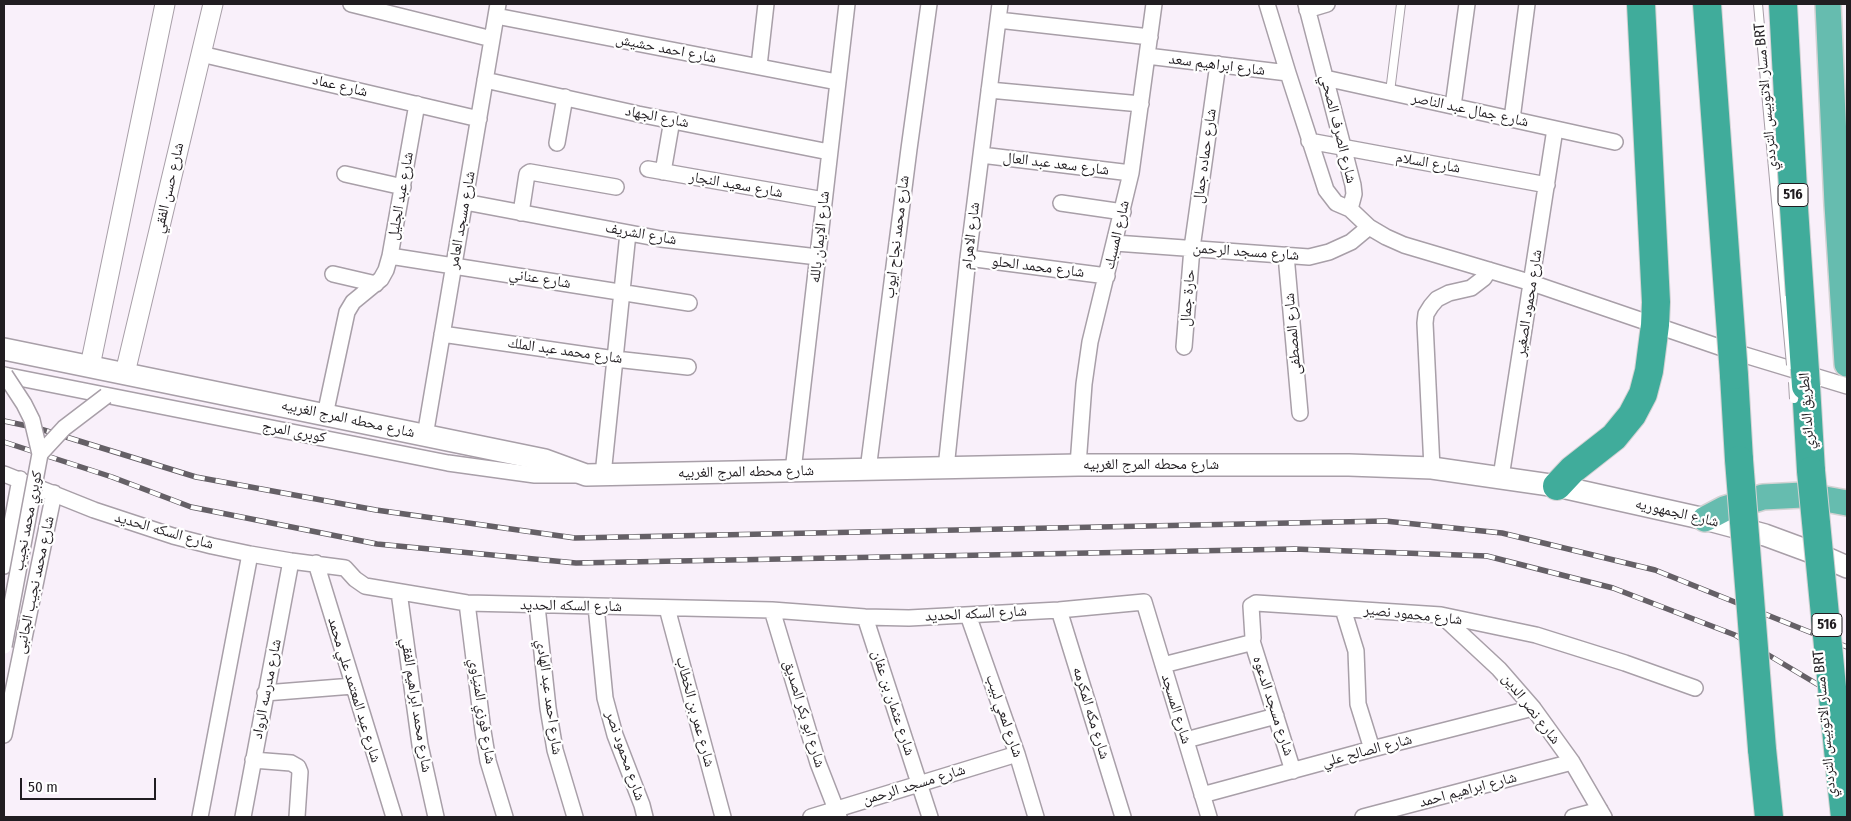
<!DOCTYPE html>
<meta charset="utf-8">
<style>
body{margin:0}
#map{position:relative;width:1851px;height:821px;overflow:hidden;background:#f9f0fa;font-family:"Fira Sans Condensed",sans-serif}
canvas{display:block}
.frame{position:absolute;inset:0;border:5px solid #211d21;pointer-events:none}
.scale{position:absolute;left:20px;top:778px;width:136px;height:22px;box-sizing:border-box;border:2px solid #211d21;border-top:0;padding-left:6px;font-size:15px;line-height:18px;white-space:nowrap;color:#211d21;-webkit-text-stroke:4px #fff;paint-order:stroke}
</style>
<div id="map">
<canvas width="1851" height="821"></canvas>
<div class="frame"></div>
<div class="scale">50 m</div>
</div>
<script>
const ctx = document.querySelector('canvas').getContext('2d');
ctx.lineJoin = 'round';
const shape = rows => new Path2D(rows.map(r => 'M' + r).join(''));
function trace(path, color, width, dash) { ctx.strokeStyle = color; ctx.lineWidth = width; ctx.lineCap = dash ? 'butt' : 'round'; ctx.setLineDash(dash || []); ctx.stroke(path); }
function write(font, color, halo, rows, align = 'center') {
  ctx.font = font + ' "Fira Sans Condensed","Noto Naskh Arabic",sans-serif'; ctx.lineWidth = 4.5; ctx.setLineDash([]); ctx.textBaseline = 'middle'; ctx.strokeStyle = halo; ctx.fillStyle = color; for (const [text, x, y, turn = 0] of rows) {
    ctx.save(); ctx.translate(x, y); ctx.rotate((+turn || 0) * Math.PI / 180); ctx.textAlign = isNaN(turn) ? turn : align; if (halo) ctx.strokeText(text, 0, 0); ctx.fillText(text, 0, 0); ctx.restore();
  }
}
const service = shape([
 [1758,4,1785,300],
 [1390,92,1401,4]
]);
const minor = shape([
 [351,4,492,39],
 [1267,4,1288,73,1326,190,1336,203,1350,209,1369,227,1386,237,1404,245,1532,283,1725,349,1847,386],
 [1306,4,1353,185,1354,194,1350,209],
 [1307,10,1327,4],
 [496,16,837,82],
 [998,20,1150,37],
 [201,54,479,119],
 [1147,56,1288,73],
 [759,66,766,4],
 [1325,78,1615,142],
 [485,80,638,114,829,152],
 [989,90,1141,104],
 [1453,106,1467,4],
 [1512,119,1527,4],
 [1309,141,1547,185],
 [557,143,565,97],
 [981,155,1131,173],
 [648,169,824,200],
 [663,172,672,120],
 [345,174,403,187],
 [465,202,661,239,818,257],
 [1061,203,1123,212],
 [521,213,527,174,530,172,616,187],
 [1115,243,1309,257,1329,252,1351,242,1369,227],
 [1286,255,1300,413],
 [390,256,689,303],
 [968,258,1107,276],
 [333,274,376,284],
 [442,334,615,359,688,367],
 [1184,347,1192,248,1218,64],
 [4,375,448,463,535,475,575,475],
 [325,415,347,312,353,302,381,279,386,270,390,256,417,104],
 [425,436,498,4],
 [1078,465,1084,384,1090,342,1131,173,1154,4],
 [946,468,968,258,1000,4],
 [1432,468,1425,323,1426,314,1431,306,1437,299,1449,293,1471,288,1484,278,1489,270],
 [868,470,909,149,929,4],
 [793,471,847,4],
 [4,474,94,510,173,536,212,546,250,554,291,561,345,568,355,579,365,586,467,603,772,610,865,617,909,618,1059,610,1144,602,1209,817],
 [603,475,628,233],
 [1501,477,1555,129],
 [316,563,394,817],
 [4,566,20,479],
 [399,592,420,745,436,817],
 [467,603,483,731,488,761,505,817],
 [537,606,548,708,555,750,575,817],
 [596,606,605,698,615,735,642,805,645,817],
 [667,608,723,817],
 [1343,609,1356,651,1358,704,1372,749],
 [772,610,818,763,839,817],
 [1059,610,1123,817],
 [968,615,1017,754,1036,817],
 [1442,616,1499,669,1533,708,1572,762,1604,817],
 [865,617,930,817],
 [1252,641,1293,771],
 [1163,665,1250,643,1253,638,1251,606,1256,603,1441,615,1536,635,1625,663,1695,688],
 [265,693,353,686],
 [4,735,54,493],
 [1186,740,1276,716],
 [253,760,291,763,298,767,300,772,297,817],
 [1202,795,1372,749,1533,708],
 [200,817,250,554],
 [243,817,291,561],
 [811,817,1017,754],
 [1363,817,1572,762],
 [1573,817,1600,810]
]);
const tertiary = shape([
 [90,366,165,4],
 [125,373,213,4]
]);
const secondary = shape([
 [4,349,545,460,586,475,1078,465,1349,465,1432,468,1557,486,1705,519,1765,535,1822,556,1847,567]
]);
const trunk = shape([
 [1828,4,1837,205,1847,364],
 [1705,519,1724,509,1763,497,1803,495,1847,503]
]);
const motorway = shape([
 [1734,375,1739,460],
 [1806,386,1811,471],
 [1557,486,1572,470,1614,437,1632,415,1643,394,1649,371,1655,325,1656,302,1641,4],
 [1762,749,1769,817],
 [1841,780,1845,817]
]);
const rail = shape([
 [4,421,37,428,196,477,376,510,575,538,1385,521,1502,533,1655,570,1847,647],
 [4,442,112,477,191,507,377,544,576,563,1294,549,1487,556,1613,588,1735,635,1847,702]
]);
const serviceBridge = shape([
 [1785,300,1791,365],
 [1793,382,1794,399]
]);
const minorBridge = shape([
 [40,454,64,428,106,396],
 [4,646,40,454,32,420,24,404,5,375]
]);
const motorwayBridge = shape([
 [1707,4,1734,375],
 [1783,4,1794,208,1806,386],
 [1739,460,1762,749],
 [1811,471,1841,780]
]);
const shields = [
 [1793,195,30],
 [1827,625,30]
];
const shieldNames = [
 ["516",1793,195],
 ["516",1827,625]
];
const streetNames = [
 ["شارع احمد حشيش",666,49,11],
 ["شارع ابراهيم سعد",1217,65,7],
 ["شارع عماد",340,86,13],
 ["مسار الاتوبيس الترددي BRT",1766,97,-95],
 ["شارع جمال عبد الناصر",1470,110,12],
 ["شارع الجهاد",657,117,11],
 ["شارع الصرف الصحي",1338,129,76],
 ["شارع حماده جمال",1205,156,-82],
 ["شارع السلام",1428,163,10],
 ["شارع سعد عبد العال",1056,164,7],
 ["شارع سعيد النجار",736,185,10],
 ["شارع حسن الفقي",169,188,-77],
 ["شارع عبد الجليل",401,196,-80],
 ["شارع مسجد العامر",462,220,-80],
 ["شارع الشريف",641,234,10],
 ["شارع المسبك",1117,235,-77],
 ["شارع الاهرام",971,236,-83],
 ["شارع الايمان بالله",820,237,-84],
 ["شارع محمد نجاح ايوب",897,237,-83],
 ["شارع مسجد الرحمن",1246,252,4],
 ["شارع محمد الحلو",1038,267,7],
 ["شارع عناني",540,279,9],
 ["حارة جمال",1188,298,-85],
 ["شارع محمود الصغير",1529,303,-81],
 ["شارع المصطفى",1293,334,-95],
 ["شارع محمد عبد الملك",565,351,8],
 ["الطريق الدائري",1807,411,-94],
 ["شارع محطه المرج الغربيه",348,419,12],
 ["كوبرى المرج",294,432,11],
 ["شارع محطه المرج الغربيه",1151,465],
 ["شارع محطه المرج الغربيه",746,472,-1],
 ["شارع الجمهوريه",1677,513,13],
 ["كوبري محمد نجيب",28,521,-79],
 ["شارع السكه الحديد",164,531,16],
 ["شارع محمد نجيب الجانبى",35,585,-78],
 ["شارع السكه الحديد",571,606,1],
 ["شارع السكه الحديد",976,614,-3],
 ["شارع محمود نصير",1413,615,6],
 ["شارع مدرسه الرواد",267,689,-79],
 ["شارع عبد المعتمد علي محمد",354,690,73],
 ["شارع احمد عبد الهادي",549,697,82],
 ["شارع عثمان بن عفان",893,703,72],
 ["شارع محمد ابراهيم الفقي",416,705,81],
 ["شارع مسجد الدعوه",1273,706,72],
 ["شارع المسجد",1176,709,73],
 ["شارع نصر الدين",1531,709,52],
 ["شارع فوزي المنياوي",482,711,81],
 ["شارع عمر بن الخطاب",695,712,75],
 ["شارع مكه المكرمه",1091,713,73],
 ["شارع ابو بكر الصديق",804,714,73],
 ["شارع لمعي لبيب",1004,716,71],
 ["مسار الاتوبيس الترددي BRT",1825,724,-95],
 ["شارع الصالح علي",1367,751,-15],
 ["شارع محمود نصر",625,756,71],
 ["شارع مسجد الرحمن",914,785,-17],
 ["شارع ابراهيم احمد",1468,790,-15]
];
trace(service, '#a89fa8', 10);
trace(minor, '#a89fa8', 18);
trace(tertiary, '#a89fa8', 21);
trace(secondary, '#a89fa8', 24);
trace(trunk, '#d3d2d3', 28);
trace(motorway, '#d3d2d3', 30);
trace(service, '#fff', 8);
trace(minor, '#fff', 15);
trace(tertiary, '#fff', 19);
trace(secondary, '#fff', 21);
trace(trunk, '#66bcaf', 25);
trace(motorway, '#40ac9b', 28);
trace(rail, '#656066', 5.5);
trace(rail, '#fff', 4, [11]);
trace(serviceBridge, '#a89fa8', 10, []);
trace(minorBridge, '#a89fa8', 18, []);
trace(motorwayBridge, '#d3d2d3', 30, []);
trace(serviceBridge, '#fff', 8);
trace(minorBridge, '#fff', 15);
trace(motorwayBridge, '#40ac9b', 28);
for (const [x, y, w] of shields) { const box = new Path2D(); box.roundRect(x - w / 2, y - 11.5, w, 23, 4); ctx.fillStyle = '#fff'; ctx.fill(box); trace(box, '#211d21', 1); }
write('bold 14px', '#211d21', null, shieldNames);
write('15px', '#211d21', '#fff', streetNames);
</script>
